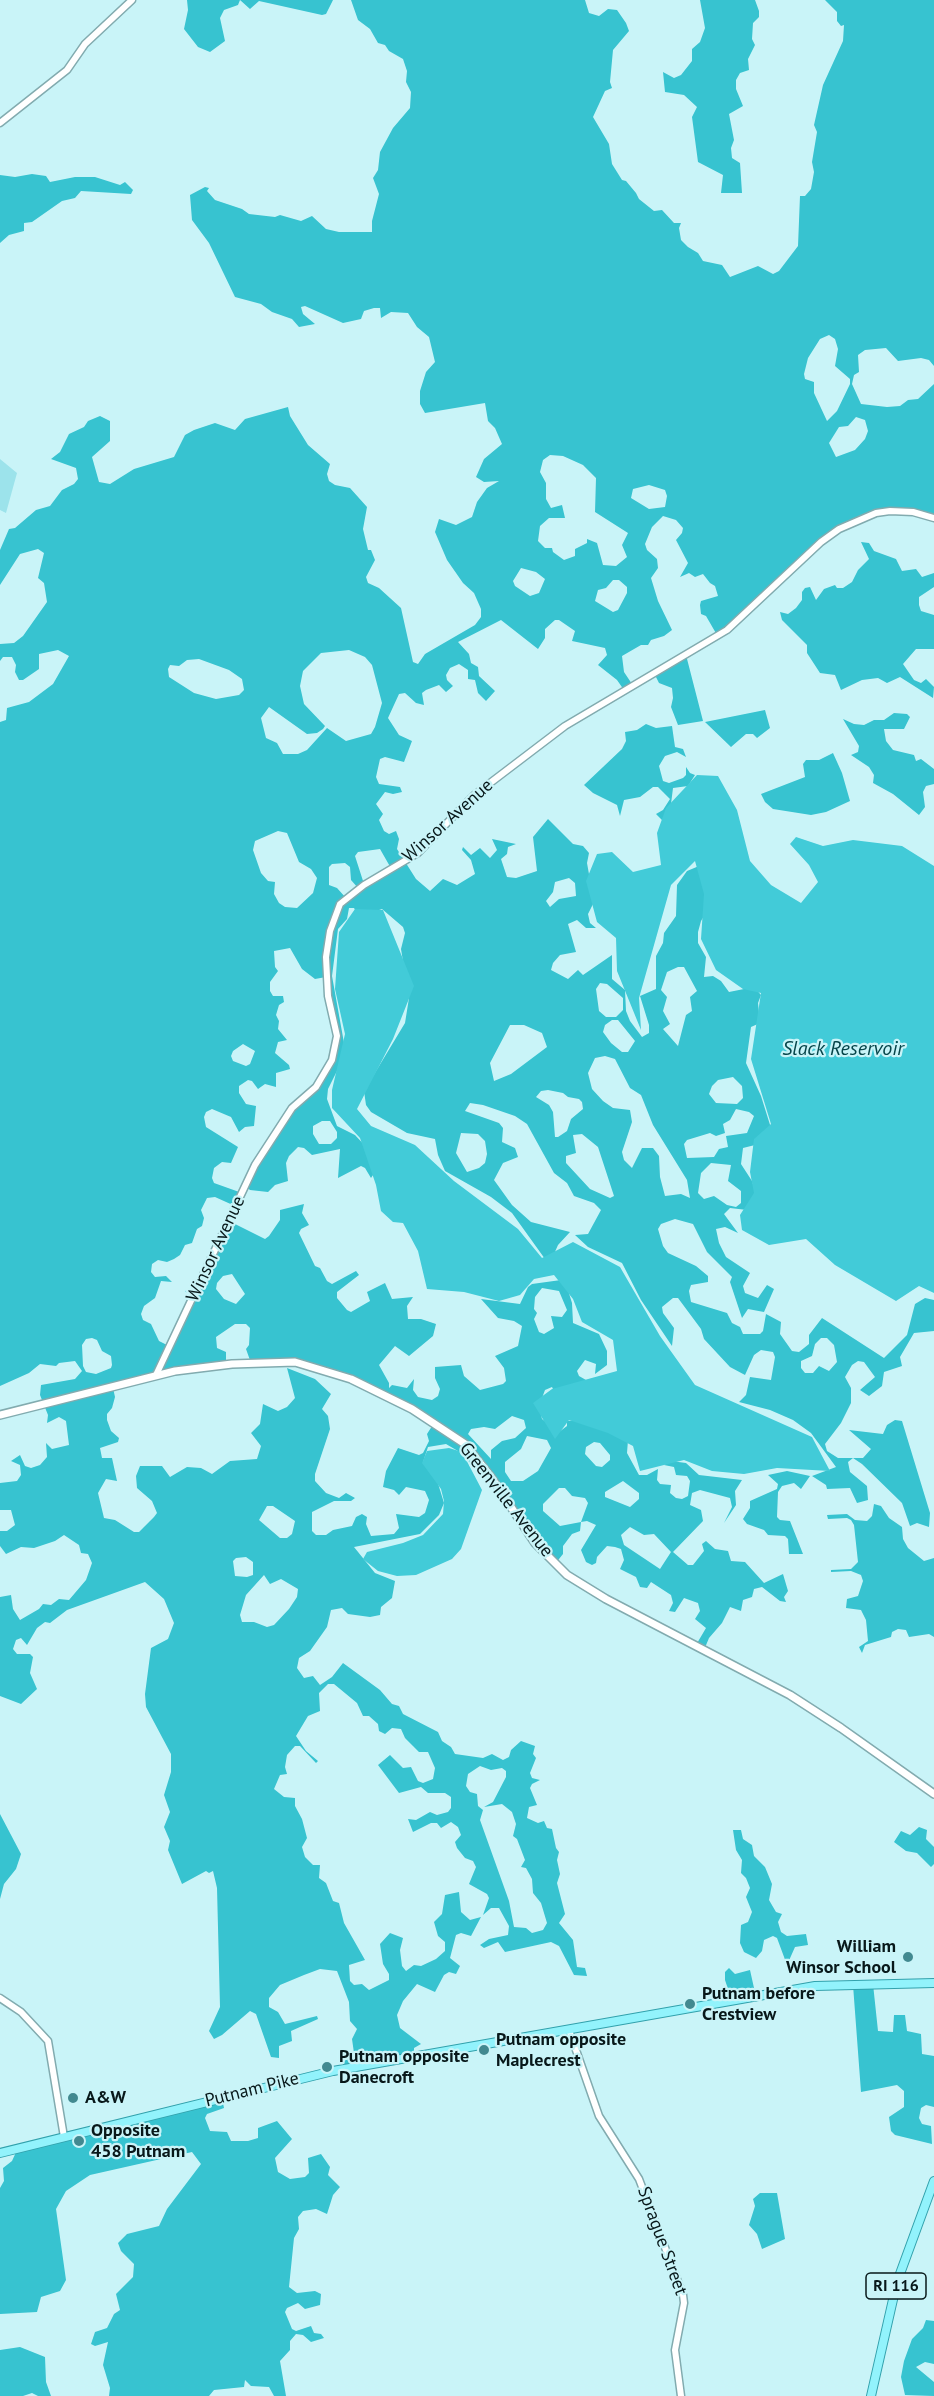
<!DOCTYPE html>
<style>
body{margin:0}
canvas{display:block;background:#c9f4f8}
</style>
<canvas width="934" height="2396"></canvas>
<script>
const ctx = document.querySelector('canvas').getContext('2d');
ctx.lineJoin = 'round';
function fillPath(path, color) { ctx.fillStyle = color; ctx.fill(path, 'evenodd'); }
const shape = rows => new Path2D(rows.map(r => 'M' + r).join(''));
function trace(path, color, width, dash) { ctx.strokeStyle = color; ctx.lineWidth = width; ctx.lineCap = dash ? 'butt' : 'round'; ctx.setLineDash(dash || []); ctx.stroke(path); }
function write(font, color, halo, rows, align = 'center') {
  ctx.font = font + ' "PT Sans",sans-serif'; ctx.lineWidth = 4.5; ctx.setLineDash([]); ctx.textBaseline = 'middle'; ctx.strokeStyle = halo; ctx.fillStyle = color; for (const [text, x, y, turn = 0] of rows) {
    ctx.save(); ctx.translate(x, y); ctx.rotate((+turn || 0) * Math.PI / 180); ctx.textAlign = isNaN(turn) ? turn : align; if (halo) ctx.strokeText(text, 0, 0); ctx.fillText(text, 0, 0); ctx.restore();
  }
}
const green = shape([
 [0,459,17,473,6,513,0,510]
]);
const forest = shape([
 [187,0,333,0,326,14,322,15,259,1,250,9,240,0,238,5,224,10,220,18,225,41,210,52,198,47,184,29,188,10],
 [351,0,585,0,589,13,599,16,608,9,617,10,626,23,629,31,613,50,610,82,612,88,605,91,593,117,609,144,612,164,622,180,626,181,636,193,639,199,654,211,662,210,674,223,681,223,679,228,681,240,688,247,698,253,703,261,722,265,730,277,758,266,773,274,779,271,798,246,800,196,805,196,811,189,814,172,812,162,817,132,814,125,823,85,843,41,844,25,841,26,837,21,837,12,825,0,934,0,934,366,929,360,921,358,898,361,886,348,865,350,858,355,859,372,854,375,852,384,861,404,887,407,900,406,908,400,918,399,934,384,934,519,913,513,875,514,838,531,717,635,706,616,701,614,700,605,701,601,718,596,715,586,710,583,703,574,695,577,689,573,680,577,688,563,676,540,682,533,683,528,676,520,663,516,652,527,645,544,647,550,657,559,658,568,651,578,658,601,672,630,664,636,651,640,648,645,641,645,622,656,624,672,632,684,624,690,617,680,598,665,607,655,605,648,572,641,575,631,559,620,555,620,545,629,545,638,538,649,501,620,458,642,469,654,471,663,478,667,479,676,495,691,486,701,478,693,475,680,468,679,468,670,459,664,450,668,446,675,447,680,453,686,446,692,439,685,426,690,422,693,424,705,416,703,405,693,399,694,388,718,399,735,412,741,404,762,385,757,380,759,376,777,379,784,400,787,402,792,393,794,385,792,376,804,383,814,379,820,384,831,389,834,396,831,399,839,397,849,416,879,430,891,443,879,457,885,475,874,471,860,462,850,463,847,471,855,480,848,490,858,497,850,492,839,516,844,508,847,507,854,501,859,507,877,516,878,537,871,533,837,548,819,573,844,583,846,589,853,587,863,594,902,588,914,590,923,596,928,586,928,577,920,568,924,576,952,560,955,553,963,551,970,568,979,578,970,583,975,612,955,612,979,625,990,626,1011,630,1021,642,1037,649,1033,649,1025,640,996,656,989,656,956,663,943,664,933,676,916,677,885,687,871,699,866,711,904,701,921,698,932,698,943,706,957,704,977,713,976,721,981,729,992,754,987,761,995,758,1003,760,1023,751,1027,746,1063,761,1096,771,1128,759,1144,743,1148,741,1164,752,1181,756,1194,747,1210,730,1208,724,1214,738,1233,725,1227,716,1229,719,1243,726,1257,750,1273,743,1286,745,1293,758,1298,767,1285,774,1289,764,1312,748,1309,742,1318,730,1282,732,1277,707,1252,693,1224,675,1219,661,1224,658,1229,663,1246,668,1253,696,1266,708,1276,708,1282,691,1285,689,1291,691,1302,727,1313,732,1323,740,1327,743,1334,760,1334,763,1331,766,1314,781,1322,780,1334,792,1351,799,1352,809,1344,809,1335,822,1318,884,1358,907,1335,915,1304,925,1298,934,1300,934,1331,914,1333,900,1357,902,1366,884,1372,882,1386,869,1396,860,1390,875,1377,864,1362,858,1361,852,1365,845,1377,851,1388,851,1403,841,1423,825,1444,827,1451,838,1458,863,1458,871,1449,849,1430,883,1434,887,1425,895,1420,902,1421,930,1513,929,1527,917,1523,910,1526,902,1503,862,1464,853,1458,848,1462,850,1472,867,1486,868,1500,857,1503,850,1488,827,1489,826,1485,812,1476,836,1467,811,1433,793,1420,770,1410,739,1402,746,1395,750,1377,771,1380,775,1357,773,1352,761,1350,754,1355,745,1375,730,1367,704,1339,701,1329,678,1298,673,1298,662,1307,663,1313,674,1328,672,1346,641,1300,622,1263,588,1247,575,1235,588,1234,601,1210,594,1203,574,1196,567,1183,554,1173,527,1124,515,1116,483,1105,470,1103,465,1111,499,1123,503,1128,502,1142,515,1148,518,1157,503,1163,494,1180,512,1205,531,1222,570,1232,558,1245,554,1254,545,1259,512,1213,491,1197,445,1171,438,1155,435,1139,407,1133,371,1112,366,1105,364,1091,405,1023,409,998,401,949,405,933,403,927,382,909,359,917,354,908,349,908,347,919,338,929,332,976,344,1043,339,1067,328,1089,327,1099,337,1126,355,1135,369,1150,375,1172,371,1178,365,1168,361,1166,338,1178,340,1149,312,1155,304,1148,298,1147,289,1156,286,1163,288,1181,275,1185,268,1192,250,1190,245,1186,292,1109,316,1088,337,1047,326,977,315,979,302,969,290,948,274,951,275,967,278,971,270,982,270,991,273,996,283,996,284,1002,279,1005,276,1015,279,1021,278,1029,287,1040,278,1042,275,1053,289,1065,290,1069,276,1073,276,1087,265,1084,258,1089,252,1081,248,1080,239,1086,239,1093,246,1104,256,1106,254,1126,245,1127,239,1132,231,1117,212,1109,206,1112,204,1117,206,1127,238,1147,231,1163,222,1162,214,1168,212,1178,214,1183,242,1193,235,1206,215,1197,207,1198,201,1210,204,1218,202,1226,197,1229,192,1243,185,1245,180,1255,174,1259,167,1262,158,1260,152,1264,151,1272,155,1277,166,1276,172,1282,161,1281,155,1298,144,1306,141,1314,143,1320,151,1324,159,1341,169,1346,193,1297,185,1291,197,1289,229,1221,265,1239,269,1236,280,1220,280,1210,304,1204,302,1213,309,1225,301,1229,299,1233,315,1266,320,1268,327,1281,332,1284,356,1271,359,1275,337,1292,337,1298,347,1310,351,1312,370,1301,367,1292,385,1283,392,1299,413,1297,407,1306,408,1319,421,1319,436,1324,433,1336,409,1356,395,1346,379,1365,389,1383,389,1388,392,1385,407,1388,414,1379,413,1390,418,1397,432,1400,438,1396,440,1389,435,1378,435,1367,461,1365,464,1376,480,1390,503,1384,506,1381,504,1368,495,1356,518,1346,522,1326,514,1321,498,1318,481,1299,520,1304,528,1287,532,1284,561,1280,567,1287,572,1303,573,1323,599,1334,607,1351,607,1365,595,1374,596,1364,585,1360,577,1371,579,1376,586,1380,575,1389,554,1391,552,1387,545,1390,539,1406,542,1419,559,1432,567,1426,567,1421,577,1420,628,1440,627,1453,639,1475,647,1475,658,1469,657,1480,660,1484,671,1485,670,1493,676,1498,682,1499,688,1496,690,1481,687,1476,676,1475,674,1467,664,1465,671,1461,686,1463,699,1475,742,1480,735,1491,736,1505,724,1523,732,1507,730,1498,700,1490,692,1493,690,1505,701,1510,703,1521,673,1552,688,1565,693,1565,704,1551,702,1544,706,1541,715,1549,728,1551,731,1561,745,1562,764,1583,783,1574,788,1591,784,1597,786,1602,780,1601,762,1587,754,1589,752,1597,743,1600,741,1611,730,1607,722,1623,709,1638,704,1650,696,1645,706,1628,695,1619,700,1611,698,1603,684,1598,675,1612,669,1611,673,1603,671,1595,651,1582,647,1588,640,1587,636,1577,620,1569,624,1560,621,1549,615,1547,607,1546,597,1557,596,1563,592,1565,586,1562,581,1550,596,1525,587,1521,581,1522,580,1531,572,1534,563,1546,563,1554,555,1564,485,1471,473,1467,463,1454,446,1444,428,1447,423,1462,436,1477,444,1503,439,1515,420,1534,354,1547,375,1573,395,1581,392,1598,381,1607,380,1615,370,1617,348,1614,342,1608,331,1610,327,1627,310,1651,299,1658,297,1668,304,1678,313,1676,320,1685,332,1677,343,1663,380,1690,392,1704,399,1706,403,1714,438,1732,442,1741,451,1747,455,1754,483,1758,492,1754,503,1760,509,1757,511,1750,521,1741,535,1746,533,1754,536,1758,530,1773,532,1778,540,1780,532,1784,530,1788,537,1805,529,1807,527,1818,538,1823,544,1821,547,1828,552,1829,556,1848,559,1852,557,1860,560,1874,557,1883,565,1914,559,1923,573,1940,577,1967,585,1968,587,1976,574,1975,559,1946,551,1942,505,1952,498,1942,484,1948,480,1945,489,1939,508,1935,509,1926,499,1908,491,1908,483,1915,489,1898,487,1894,469,1884,476,1867,473,1861,465,1858,457,1848,455,1842,461,1835,458,1827,451,1822,441,1828,437,1823,431,1823,413,1832,408,1819,416,1820,430,1812,437,1815,448,1812,451,1808,451,1797,445,1793,428,1793,421,1787,399,1793,378,1765,390,1755,403,1768,411,1767,418,1781,423,1783,433,1779,435,1768,428,1752,419,1752,405,1738,401,1729,392,1728,385,1734,379,1731,378,1724,369,1716,363,1716,357,1703,334,1684,328,1684,319,1693,320,1711,308,1716,296,1736,306,1751,318,1761,316,1763,300,1746,295,1746,287,1755,285,1767,287,1774,280,1775,274,1789,284,1797,295,1798,295,1806,302,1819,307,1838,302,1847,305,1857,313,1865,320,1865,319,1878,326,1883,333,1901,339,1903,344,1923,365,1960,349,1965,350,1981,354,1985,362,1984,369,1990,389,1980,389,1974,383,1964,380,1944,390,1933,403,1938,400,1950,402,1966,406,1971,414,1965,421,1966,436,1959,445,1951,445,1942,438,1936,434,1922,442,1914,445,1895,459,1892,461,1912,470,1920,481,1917,471,1936,461,1933,456,1935,450,1958,460,1966,456,1974,449,1972,444,1975,435,1992,417,1984,403,2001,397,2015,400,2028,421,2044,414,2048,414,2058,343,2070,344,2061,354,2053,352,2039,357,2029,350,2021,349,2002,337,1971,320,1969,304,1975,280,1985,269,1998,269,2007,278,2012,285,2024,317,2016,318,2019,291,2031,292,2041,279,2046,279,2058,271,2057,256,2014,250,2011,222,2035,214,2039,209,2031,220,2007,217,1888,213,1871,209,1873,206,1871,182,1884,168,1850,170,1841,164,1827,170,1812,164,1795,171,1772,171,1754,146,1707,145,1694,151,1648,168,1639,174,1623,164,1599,145,1582,67,1610,50,1623,45,1622,37,1628,27,1645,21,1638,16,1640,13,1649,17,1654,30,1654,33,1657,30,1673,37,1689,21,1704,0,1696,0,1597,11,1595,13,1609,20,1620,39,1609,43,1604,51,1605,59,1599,69,1600,86,1580,92,1563,88,1554,81,1553,79,1545,64,1535,55,1541,34,1548,21,1547,6,1554,0,1546,0,1531,7,1531,15,1525,11,1510,0,1510,0,1483,17,1481,21,1475,20,1465,11,1461,20,1455,25,1466,31,1468,40,1465,47,1457,46,1443,52,1449,69,1445,66,1421,59,1417,47,1423,48,1415,40,1395,41,1385,75,1379,82,1371,75,1361,59,1363,56,1366,40,1364,29,1373,0,1386,0,722,6,720,7,708,29,702,53,684,69,656,58,650,39,654,39,669,23,680,19,680,15,672,16,665,12,657,3,657,0,661,0,644,14,643,23,636,47,602,44,583,38,578,44,553,38,549,20,554,0,585,0,550,9,529,15,528,36,510,50,506,62,490,74,484,78,479,76,468,51,459,60,452,69,434,84,427,88,421,100,416,110,421,110,441,92,457,99,482,110,484,134,469,174,457,185,435,194,430,215,423,235,430,245,419,288,407,290,416,308,445,330,464,327,474,329,481,335,485,350,488,367,507,363,529,368,550,371,550,375,560,366,577,368,583,379,588,401,608,413,662,418,664,425,654,475,625,481,617,481,609,474,593,463,583,447,560,435,532,439,519,456,525,472,517,477,502,487,488,499,481,484,482,476,477,484,459,502,444,495,428,488,421,485,403,425,413,420,404,420,391,426,372,435,362,429,337,417,327,408,313,391,312,381,318,380,308,374,308,364,311,361,319,343,323,305,306,301,307,303,314,315,324,299,327,292,319,272,312,261,304,235,297,209,243,192,220,190,195,205,187,209,188,207,191,215,200,242,209,249,214,275,217,280,215,301,221,312,216,326,229,339,232,372,232,372,221,379,194,373,178,378,170,380,152,393,128,410,108,411,92,406,82,407,71,403,59,389,51,385,45,378,43,370,29,358,20],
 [829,335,835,339,838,349,835,366,850,379,850,384,837,411,827,421,814,393,814,382,805,379,804,374,808,358,820,339],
 [856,417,865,420,868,431,865,439,855,450,836,457,829,443,839,427,848,426],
 [550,455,563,456,583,465,596,478,595,512,628,533,622,545,627,557,616,566,603,565,597,543,587,539,587,543,575,549,575,556,564,560,553,552,552,548,545,548,538,541,540,526,549,518,565,518,562,505,551,508,546,499,546,483,540,472,543,460],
 [649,485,665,490,667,496,665,507,649,509,631,498,633,489],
 [521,568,536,572,545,579,539,593,530,596,515,586,513,581],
 [613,580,619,580,627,587,627,593,618,610,613,612,595,601,598,590,606,588],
 [349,650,365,657,372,665,382,703,375,727,371,734,346,741,327,728,307,750,298,754,283,754,277,743,266,738,261,718,269,707,307,734,317,733,323,729,325,726,304,704,300,686,303,671,321,653],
 [199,659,229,670,242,679,244,690,239,695,216,699,194,693,169,677,168,669,170,665,179,666,187,660],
 [278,831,287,833,299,862,311,869,317,878,313,893,297,908,285,907,279,903,274,894,275,882,268,881,261,873,253,850,255,841],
 [380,849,392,870,364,884,355,856,358,852],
 [332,864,345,863,350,867,351,880,358,888,346,898,337,888,329,885,329,867],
 [569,878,575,883,576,896,559,899,550,907,546,901,553,892,555,882],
 [678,967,684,967,697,991,690,997,692,1011,686,1015,678,1046,663,1029,670,1024,663,1011,667,997,661,990,667,972],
 [600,983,607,984,623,998,623,1010,616,1017,606,1017,599,1011,596,989],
 [612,1020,618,1020,635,1041,628,1052,622,1052,611,1043,603,1032,605,1025],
 [510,1025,524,1025,542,1033,547,1047,511,1074,494,1081,490,1063],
 [243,1044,255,1051,250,1064,246,1066,233,1061,231,1056,233,1051],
 [605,1056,615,1059,630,1088,641,1095,653,1125,687,1180,690,1198,681,1194,665,1196,660,1177,659,1156,653,1148,642,1148,632,1168,624,1160,622,1152,632,1122,630,1110,613,1108,603,1101,592,1089,588,1073,595,1058],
 [733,1077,742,1086,743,1098,737,1104,716,1103,709,1094,712,1086,718,1080],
 [548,1090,563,1093,568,1097,579,1099,582,1102,583,1109,571,1119,567,1131,558,1137,555,1137,553,1112,549,1105,536,1097,541,1091],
 [736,1109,749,1112,754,1116,747,1133,726,1136,728,1147,719,1149,714,1157,687,1158,684,1144,687,1140,710,1133,716,1136,725,1133,723,1124,730,1120],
 [322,1121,330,1121,337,1132,337,1138,331,1144,319,1144,313,1134,313,1126],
 [461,1133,478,1134,485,1141,487,1154,485,1163,479,1168,467,1172,456,1153],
 [582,1134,598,1147,614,1196,610,1198,590,1189,566,1163,566,1156,576,1153,573,1135],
 [711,1163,731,1165,728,1181,741,1191,741,1203,736,1207,727,1205,714,1196,704,1199,698,1193,701,1173],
 [232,1274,245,1294,236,1304,224,1299,216,1289,217,1283,223,1276],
 [542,1288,559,1291,567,1310,562,1317,551,1316,554,1328,544,1334,539,1332,534,1319,537,1313,534,1309,535,1297],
 [235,1324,246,1324,250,1328,249,1345,246,1349,251,1363,294,1363,367,1386,434,1423,427,1434,429,1441,423,1453,419,1455,398,1448,386,1471,383,1487,394,1490,399,1495,406,1487,425,1491,429,1500,425,1513,419,1517,396,1514,399,1528,394,1534,371,1536,366,1524,367,1517,362,1514,356,1517,352,1526,333,1530,326,1535,316,1535,312,1531,312,1512,334,1501,351,1501,355,1498,346,1493,339,1498,326,1493,315,1481,315,1474,330,1429,328,1416,322,1409,331,1394,315,1379,287,1368,295,1398,287,1407,278,1411,263,1404,260,1424,251,1433,261,1446,257,1459,230,1461,212,1474,201,1468,187,1467,170,1477,162,1466,140,1466,136,1476,137,1488,152,1501,157,1513,154,1517,139,1532,134,1532,115,1520,104,1518,98,1493,106,1479,117,1481,112,1458,102,1458,100,1448,118,1442,119,1438,111,1431,107,1420,107,1414,112,1408,115,1397,113,1388,176,1372,226,1366,226,1352,217,1348,216,1337],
 [92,1338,97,1340,102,1351,111,1356,112,1365,111,1368,96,1374,86,1372,83,1366,82,1345,86,1339],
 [821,1338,827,1338,834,1345,837,1362,829,1371,819,1366,813,1373,805,1373,801,1368,801,1361,812,1356,815,1344],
 [512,1416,524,1420,526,1428,515,1438,502,1441,491,1450,491,1459,468,1434,471,1429,484,1427,495,1429],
 [527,1436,547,1440,551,1448,538,1471,523,1481,511,1481,505,1472,505,1462,521,1449],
 [594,1442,600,1443,610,1455,610,1460,602,1467,596,1466,585,1454,586,1447],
 [623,1481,639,1493,639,1499,630,1507,605,1497,605,1492],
 [559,1488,565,1488,572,1496,585,1498,588,1503,581,1522,560,1526,543,1511,543,1504],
 [267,1506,273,1506,295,1521,292,1534,287,1538,280,1538,259,1520],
 [630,1527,644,1535,654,1534,671,1552,660,1569,624,1545,621,1535],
 [246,1557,253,1562,253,1575,247,1577,235,1576,233,1561,236,1558],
 [264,1575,270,1584,281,1579,298,1589,297,1597,289,1609,274,1625,267,1627,254,1622,242,1622,240,1615,246,1595],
 [480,1766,491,1770,502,1768,506,1771,506,1777,493,1802,484,1807,502,1804,512,1812,516,1824,513,1836,517,1839,525,1860,521,1867,526,1868,532,1879,533,1893,541,1903,547,1923,543,1930,532,1933,526,1928,514,1927,509,1901,480,1820,483,1810,478,1806,477,1794,470,1792,466,1786,468,1774],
 [700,0,755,0,759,11,759,17,753,23,752,39,755,45,748,59,749,70,740,73,736,80,736,89,743,106,729,114,734,140,731,148,732,158,740,163,742,193,721,193,723,175,698,162,692,117,697,107,684,95,665,92,663,72,674,78,681,75,692,61,692,49,700,42,705,28],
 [32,174,46,176,50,182,75,177,95,177,120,185,125,182,133,190,131,194,81,191,75,198,62,201,32,222,24,223,24,231,9,235,0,243,0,175,15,177],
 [861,542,869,543,874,551,896,559,902,571,916,569,922,577,934,573,934,587,919,597,919,605,921,611,934,615,934,649,916,649,903,664,914,680,921,683,926,679,934,687,933,698,900,677,887,683,878,678,862,680,841,690,835,675,820,673,807,653,807,645,782,620,780,612,788,614,796,608,802,600,802,592,805,588,810,587,816,600,824,589,835,585,837,588,843,588,852,582,858,570,869,559],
 [686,655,703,721,678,725,671,707,673,698,672,688,659,683,654,673],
 [765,710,770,728,757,738,753,734,746,734,731,747,705,722],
 [894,713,907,714,910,717,904,729,884,729,886,741,893,750,914,755,916,761,921,759,934,769,934,784,926,786,923,792,925,807,919,815,893,794,873,783,874,775,869,767,851,755,858,752,859,746,843,719,854,724,864,725,874,720,884,720],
 [646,724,656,728,672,726,675,747,683,749,686,757,677,752,665,756,659,766,663,781,669,783,683,778,686,775,686,767,690,773,695,775,688,786,673,788,670,812,662,820,656,814,663,810,670,799,658,787,653,787,640,797,624,800,620,816,617,805,593,793,584,785,622,749,626,741,625,732,637,730],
 [833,753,842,773,850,801,826,812,811,815,773,809,765,802,761,794,805,777,803,764,806,760,819,760],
 [787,1471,810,1476,801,1489,794,1483,782,1486,778,1492,777,1517,780,1520,790,1521,803,1554,789,1554,788,1539,785,1536,768,1535,764,1530,747,1524,743,1519,750,1508,750,1501,777,1489,778,1484,768,1475],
 [874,1504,881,1506,889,1518,902,1527,903,1539,908,1548,924,1561,934,1558,934,1637,929,1634,909,1637,906,1630,898,1629,892,1632,891,1637,865,1645,862,1653,859,1647,868,1641,866,1620,861,1610,846,1608,847,1599,858,1596,863,1581,861,1575,851,1571,831,1572,831,1570,851,1569,858,1562,854,1525,851,1520,847,1518,828,1519,827,1515,847,1514,855,1520,867,1521,872,1516],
 [0,1814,21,1854,16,1869,4,1884,0,1899],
 [919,1827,927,1830,926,1839,934,1847,934,1864,931,1867,917,1853,906,1851,894,1842,901,1831,910,1835],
 [733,1830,741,1830,743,1839,752,1845,754,1856,765,1867,772,1884,769,1900,776,1912,782,1914,778,1922,781,1932,787,1936,806,1934,808,1945,795,1947,787,1965,777,1938,773,1936,764,1940,762,1951,756,1958,744,1952,740,1943,741,1925,748,1922,752,1912,746,1897,750,1888,746,1878,741,1873,742,1860,736,1850],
 [729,1968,735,1974,750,1970,756,1997,732,2001,725,1980,725,1972],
 [873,1984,878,2031,893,2032,894,2015,905,2015,907,2031,921,2034,922,2054,934,2056,934,2107,926,2105,921,2108,919,2118,922,2124,931,2126,932,2144,895,2135,891,2131,889,2117,904,2107,904,2091,897,2085,861,2092,853,1985],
 [222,2098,224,2108,207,2114,205,2118,210,2131,227,2132,231,2141,248,2141,258,2138,258,2128,277,2121,292,2139,275,2158,278,2172,290,2179,305,2177,309,2173,308,2158,321,2154,330,2167,328,2175,340,2187,333,2195,327,2214,316,2209,303,2211,298,2217,299,2229,294,2238,289,2287,297,2293,315,2291,321,2294,320,2305,305,2309,298,2303,287,2308,285,2312,292,2329,296,2331,311,2326,314,2333,321,2334,324,2338,311,2342,303,2335,296,2334,290,2341,290,2350,280,2361,286,2396,274,2396,269,2387,251,2386,245,2380,244,2387,214,2390,209,2396,109,2396,110,2388,103,2365,108,2342,95,2346,91,2344,95,2332,107,2328,114,2314,120,2310,116,2294,133,2277,134,2264,121,2251,118,2243,127,2234,159,2226,167,2209,201,2164,192,2152,90,2175,66,2191,56,2209,66,2280,60,2291,41,2297,37,2312,0,2314,0,2188,4,2181,3,2168,12,2161,17,2150],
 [760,2193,777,2193,785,2239,762,2249,757,2234,749,2225,755,2206,753,2199],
 [926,2320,934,2321,934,2364,925,2362,916,2367,934,2382,934,2396,905,2395,901,2377,904,2361,912,2339,923,2328],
 [20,2347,45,2357,46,2382,51,2396,38,2396,32,2393,23,2396,0,2396,0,2350]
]);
const water = shape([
 [697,775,718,776,737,810,750,861,771,885,801,903,818,882,809,865,790,844,796,837,823,846,853,840,902,846,934,866,934,1293,919,1286,896,1301,835,1265,806,1239,769,1245,742,1230,740,1215,754,1193,750,1172,754,1139,771,1124,751,1059,761,993,743,989,716,970,701,939,704,894,695,861,671,885,639,998,641,1030,617,971,616,938,597,922,586,881,597,854,612,852,633,872,661,865,657,833,666,808],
 [355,909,383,910,414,986,393,1039,357,1109,371,1126,415,1145,454,1181,518,1229,542,1258,573,1242,620,1267,660,1336,695,1385,812,1437,830,1471,777,1468,744,1474,712,1471,684,1460,640,1471,633,1446,608,1433,569,1420,555,1439,533,1403,552,1389,617,1371,613,1340,582,1322,573,1299,554,1275,534,1279,520,1295,499,1301,464,1292,427,1289,418,1251,403,1223,393,1222,381,1211,376,1185,360,1138,332,1108,332,1090,345,1034,335,989,339,932],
 [449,1448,462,1452,482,1490,461,1549,452,1559,416,1575,397,1576,378,1571,363,1559,367,1552,403,1543,423,1535,443,1514,444,1501,441,1489,422,1463,427,1451]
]);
const tertiary = shape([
 [0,123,67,70,85,44,132,0],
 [156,1375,255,1165,292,1108,316,1087,332,1060,337,1036,328,996,326,957,330,931,340,904,364,885,418,853,473,796,565,726,727,630,821,542,839,529,876,513,890,511,913,512,934,518],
 [0,1998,21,2012,48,2041,64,2137],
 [569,2030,599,2116,639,2179,683,2295,684,2303,675,2350,681,2396]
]);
const secondary = shape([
 [0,1415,175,1371,232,1364,295,1362,351,1379,412,1409,465,1444,491,1477,535,1543,567,1575,606,1599,790,1695,841,1728,934,1794]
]);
const primary = shape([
 [0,2153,333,2071,815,1986,934,1983],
 [871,2396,897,2282,934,2181]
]);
const markers = [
 [908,1957,6,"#428990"],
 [690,2004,6,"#428990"],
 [484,2050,6,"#428990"],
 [327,2067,6,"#428990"],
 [73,2098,6,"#428990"],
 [79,2141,6,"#428990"]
];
const shields = [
 [896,2286,60]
];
const shieldNames = [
 ["RI 116",896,2286]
];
const streetNames = [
 ["Winsor Avenue",448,821,-42],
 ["Winsor Avenue",216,1249,-65],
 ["Greenville Avenue",506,1500,52],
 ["Putnam Pike",252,2090,-14],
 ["Sprague Street",662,2241,70]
];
const poiNames = [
 ["William",896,1947,"right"],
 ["Winsor School",896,1968,"right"],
 ["Putnam before",702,1994],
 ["Crestview",702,2015],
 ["Putnam opposite",496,2040],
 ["Maplecrest",496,2061],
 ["Putnam opposite",339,2057],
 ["Danecroft",339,2078],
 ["A&W",85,2098],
 ["Opposite",91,2131],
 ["458 Putnam",91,2152]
];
const waterNames = [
 ["Slack Reservoir",843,1049]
];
fillPath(green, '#9ce3eb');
fillPath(forest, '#37c3d0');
fillPath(water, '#42cbd8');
trace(tertiary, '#82abaf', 9);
trace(secondary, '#82abaf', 10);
trace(primary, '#32a1ac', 10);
trace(tertiary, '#fff', 6);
trace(secondary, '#fff', 7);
trace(primary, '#92f3fc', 8);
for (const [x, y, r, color] of markers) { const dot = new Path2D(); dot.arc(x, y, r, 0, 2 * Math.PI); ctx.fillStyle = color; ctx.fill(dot); trace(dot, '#c9f4f8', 2); }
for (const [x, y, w] of shields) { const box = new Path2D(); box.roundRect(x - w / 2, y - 13, w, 26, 4.5); ctx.fillStyle = '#c9f4f8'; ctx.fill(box); trace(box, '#08181a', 1.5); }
write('bold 16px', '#08181a', null, shieldNames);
write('18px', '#08181a', '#c9f4f8', streetNames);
write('bold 18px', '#08181a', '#c9f4f8', poiNames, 'left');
write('italic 20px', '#06454a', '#c9f4f8', waterNames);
</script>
